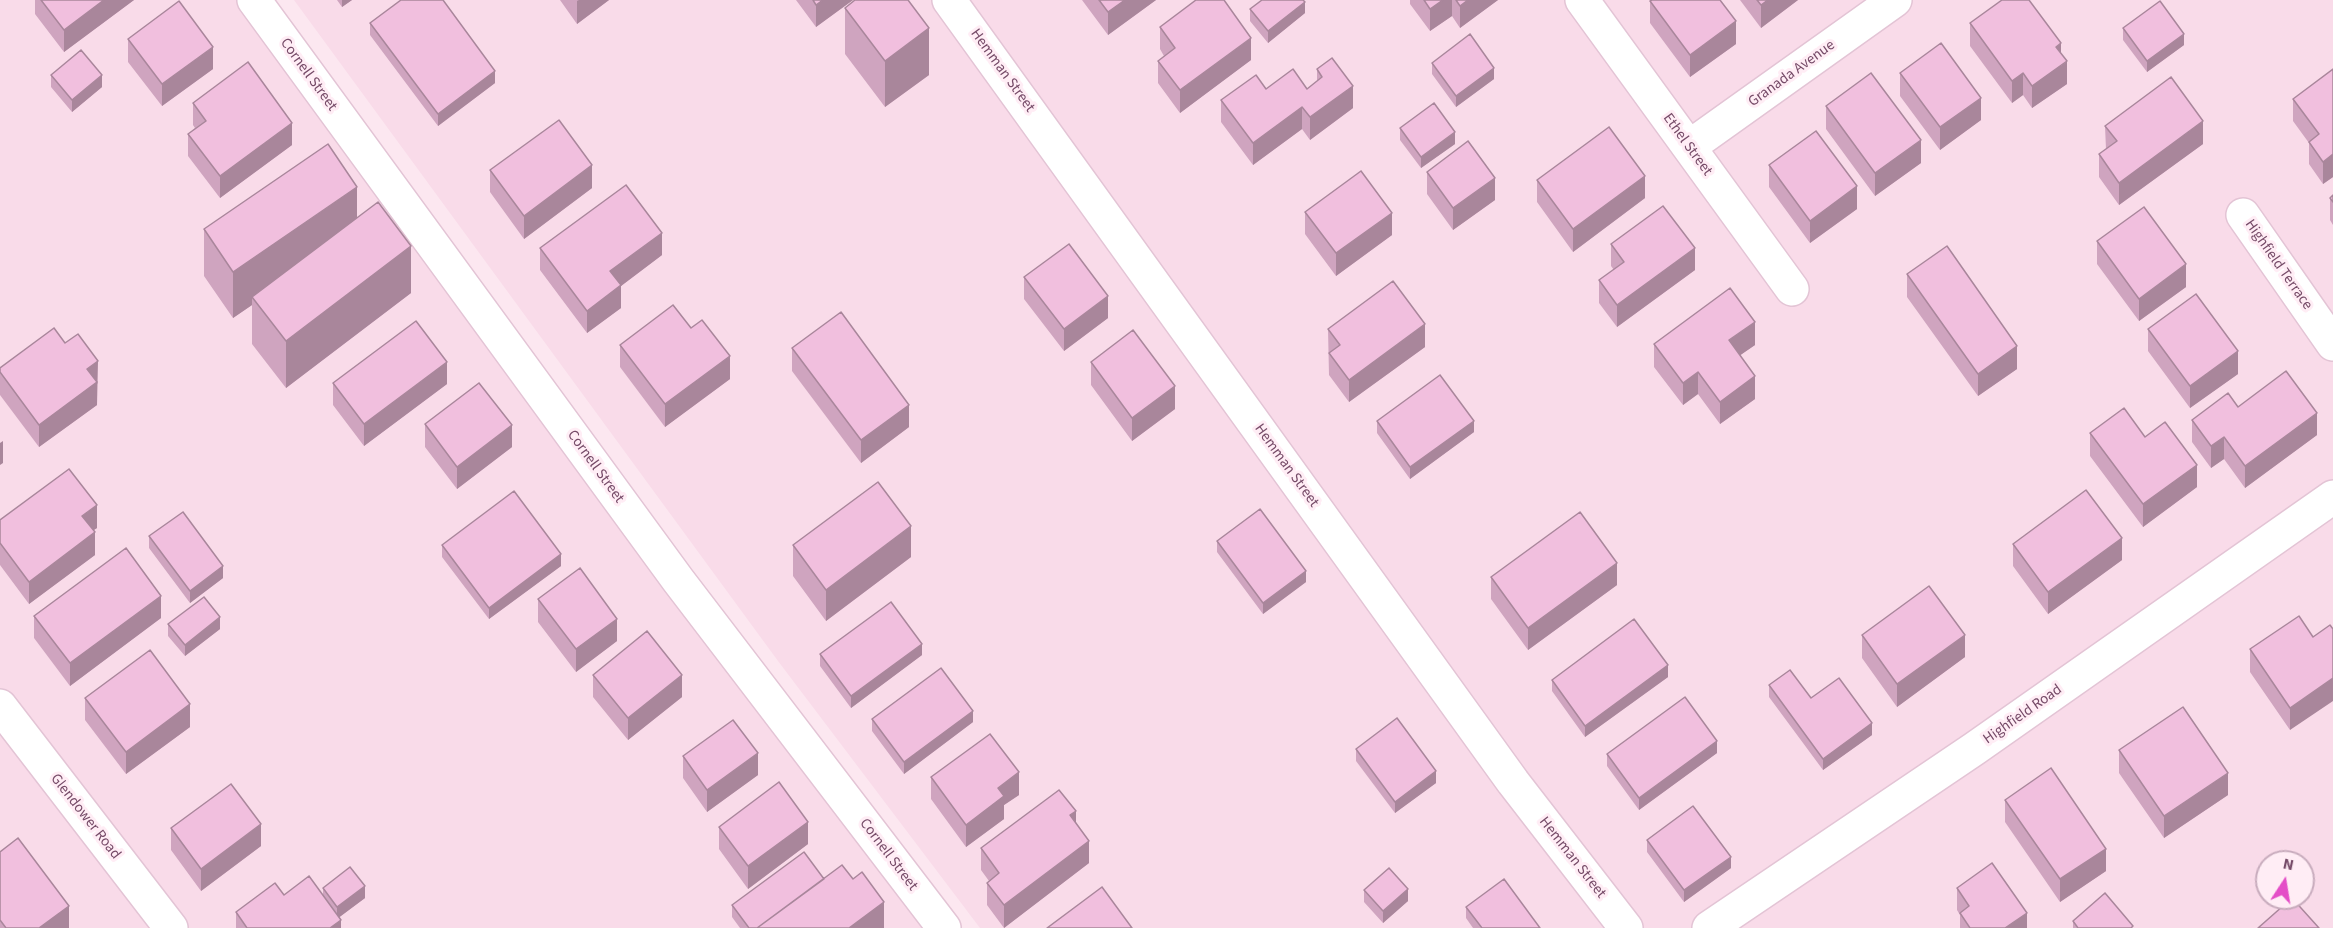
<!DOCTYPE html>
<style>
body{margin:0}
#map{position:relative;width:2333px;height:928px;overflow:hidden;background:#fce7f0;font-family:"Source Sans 3",sans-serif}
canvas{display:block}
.north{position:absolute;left:2255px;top:850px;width:60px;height:60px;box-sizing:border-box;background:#ffedf5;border:2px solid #c8acbd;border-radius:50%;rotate:12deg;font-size:16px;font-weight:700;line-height:24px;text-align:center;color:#764b68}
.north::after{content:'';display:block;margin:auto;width:21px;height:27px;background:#e44ec7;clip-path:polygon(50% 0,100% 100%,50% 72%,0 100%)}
</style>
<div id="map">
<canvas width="2333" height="928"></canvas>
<div class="north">N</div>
</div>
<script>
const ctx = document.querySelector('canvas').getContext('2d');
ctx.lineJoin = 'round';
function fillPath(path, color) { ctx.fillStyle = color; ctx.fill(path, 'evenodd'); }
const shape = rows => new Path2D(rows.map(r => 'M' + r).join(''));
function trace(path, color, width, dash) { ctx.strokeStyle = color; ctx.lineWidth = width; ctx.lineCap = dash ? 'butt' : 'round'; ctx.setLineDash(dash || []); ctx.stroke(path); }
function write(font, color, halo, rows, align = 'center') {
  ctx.font = font + ' "Source Sans 3",sans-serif'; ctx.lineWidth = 6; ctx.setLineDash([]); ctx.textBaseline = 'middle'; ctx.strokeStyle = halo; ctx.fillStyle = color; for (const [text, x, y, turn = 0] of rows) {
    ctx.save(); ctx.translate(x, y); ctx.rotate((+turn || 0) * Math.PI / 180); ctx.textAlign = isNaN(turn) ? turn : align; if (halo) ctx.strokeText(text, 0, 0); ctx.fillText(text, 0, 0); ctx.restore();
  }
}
const residential = shape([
 [0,0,242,0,938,928,0,928],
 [294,0,2333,0,2333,928,980,928,778,661],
 [2267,862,2303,862,2303,898,2267,898]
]);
const street = shape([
 [254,0,678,580,944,928],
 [949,0,1513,782,1626,928],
 [1582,0,1792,289],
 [1689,147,1895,0],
 [2243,215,2333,344],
 [0,706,171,928],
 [1709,928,1974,749,2333,497]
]);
const wall = shape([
 [35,0,134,0,64,52,35,14],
 [337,0,352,0,342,7],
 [560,0,609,0,577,24],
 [796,0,853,0,816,27],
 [1082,0,1156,0,1108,35],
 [1410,0,1498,0,1460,28,1452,16,1430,31,1410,4],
 [1740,0,1798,0,1761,28],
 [1650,1,1736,44,1690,77,1650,23],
 [845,8,929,75,885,107,845,54],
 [1250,9,1305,13,1268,43,1250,21],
 [370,23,495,83,438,126,370,35],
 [1970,23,2061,53,2067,84,2032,108,2023,95,2012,103,1970,46],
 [1160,27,1251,60,1180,113,1158,83,1158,61,1164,56,1160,49],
 [2123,28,2184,45,2147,72,2123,40],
 [128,39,213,69,162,106,128,62],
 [1432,63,1494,79,1456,107,1432,74],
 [1317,69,1353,108,1310,140,1302,129,1253,165,1221,122,1221,100,1266,89,1307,89,1317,81],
 [2333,69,2333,177,2323,184,2309,164,2309,143,2293,121,2293,99],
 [1900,73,1981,120,1940,150,1900,96],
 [51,75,102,87,72,112,51,87],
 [193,103,292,145,220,198,188,156,188,134,195,128,193,125],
 [1826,106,1921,163,1875,196,1826,129],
 [2105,126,2203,144,2119,205,2099,177,2099,154,2106,149],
 [1400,128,1455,144,1421,168,1400,140],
 [1769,165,1857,209,1810,243,1769,187],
 [490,170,592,188,524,239,490,192],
 [1427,172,1495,200,1453,230,1427,194],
 [1537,180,1645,198,1573,252,1537,202],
 [2333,195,2333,225,2330,220,2330,198],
 [1305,212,1392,235,1336,276,1305,234],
 [357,218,411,293,286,388,252,344,252,305,233,318,204,276,204,229],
 [2097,241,2186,287,2139,321,2097,264],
 [1611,244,1695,270,1617,327,1599,303,1599,280,1614,270,1611,266],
 [540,248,662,255,621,286,621,308,587,333,540,270],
 [1907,274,2017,369,1978,396,1907,297],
 [1024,277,1108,318,1064,351,1024,299],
 [691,328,730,379,665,427,620,367,620,345],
 [1328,329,1425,347,1349,402,1329,375],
 [2148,329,2238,374,2190,408,2148,351],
 [65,343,98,383,97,384,97,405,39,447,0,395,0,368],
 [1654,344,1755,345,1740,355,1755,399,1720,424,1698,394,1683,405,1654,367],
 [792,348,909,427,861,463,792,371],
 [1091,362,1175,409,1132,441,1091,385],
 [333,383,447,384,364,446,333,405],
 [2238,407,2317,435,2245,488,2224,459,2211,468,2192,442,2192,420],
 [1377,421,1474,432,1410,479,1377,433],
 [425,424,512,447,457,489,425,447],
 [2090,433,2145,437,2197,487,2143,527,2090,456],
 [0,520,97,528,93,530,95,555,29,604,0,565],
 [149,536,223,578,190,603,149,548],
 [1217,541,1306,582,1263,614,1217,552],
 [2013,544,2122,560,2048,614,2013,566],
 [442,545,561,566,489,619,442,557],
 [793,545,911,557,826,621,793,576],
 [1491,577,1617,585,1528,650,1491,599],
 [538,599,617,641,576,672,538,622],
 [34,616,161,618,70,686,34,638],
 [168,624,220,629,185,656,168,636],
 [1862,635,1965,657,1897,707,1862,658],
 [2313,637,2290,730,2250,672,2250,649],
 [820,654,922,655,851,708,820,666],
 [593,675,682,697,628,740,593,697],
 [1668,677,1585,737,1552,691,1552,680],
 [1769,685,1811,698,1872,735,1823,770,1769,697],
 [85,698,190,727,126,774,85,720],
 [872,719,973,722,904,774,872,731],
 [1356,749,1436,783,1395,813,1356,761],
 [2119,750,2228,795,2164,838,2119,773],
 [1717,753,1639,810,1607,766,1607,754],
 [683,756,758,775,707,812,683,778],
 [931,777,1019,795,1004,805,1004,819,966,847,931,799],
 [2005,800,2106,871,2060,902,2005,822],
 [1076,822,1089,863,1004,928,987,905,987,883,989,881,981,870,981,848],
 [719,827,808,844,748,889,719,849],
 [171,828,261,846,201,891,171,850],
 [1647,840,1731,868,1684,902,1647,852],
 [0,852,69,928,0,928],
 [824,879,853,879,884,928,740,928,732,917,732,905],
 [323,888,365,898,339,917,341,928,236,928,236,912,284,895,323,895],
 [1957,888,2027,928,1960,928,1960,915,1957,910],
 [1364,890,1408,901,1383,923,1364,902],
 [1466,907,1540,928,1473,928,1466,918],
 [2073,921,2133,928,2073,928]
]);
const shadedWall = shape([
 [104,0,134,0,64,52,64,30],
 [342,0,352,0,342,7],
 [579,0,609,0,577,24,577,1],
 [823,0,853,0,816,27,816,5],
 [1125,0,1156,0,1108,35,1108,12],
 [1443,0,1452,0,1452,16,1430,31,1430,9],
 [1468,0,1498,0,1460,28,1460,6],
 [1768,0,1798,0,1761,28,1761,5],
 [1305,2,1305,13,1268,43,1268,31],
 [1736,21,1736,44,1690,77,1690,55],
 [929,28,929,75,885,107,885,61],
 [2184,34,2184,45,2147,72,2147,61],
 [1251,38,1251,60,1180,113,1180,90],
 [2061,43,2061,66,2067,61,2067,84,2032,108,2032,86,2056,47],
 [213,47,213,69,162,106,162,84],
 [1494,68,1494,79,1456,107,1456,96],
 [495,71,495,83,438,126,438,114],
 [2023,73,2023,95,2012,103,2012,81],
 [102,75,102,87,72,112,72,100],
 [1353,86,1353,108,1310,140,1310,117],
 [1981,98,1981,120,1940,150,1940,127],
 [1302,107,1302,129,1253,165,1253,143],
 [2203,121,2203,144,2119,205,2119,183],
 [292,123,292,145,220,198,220,176],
 [1455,132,1455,144,1421,168,1421,157],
 [1921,140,1921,163,1875,196,1875,173],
 [2333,154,2333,177,2323,184,2323,162],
 [592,165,592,188,524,239,524,216],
 [1645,176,1645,198,1573,252,1573,229],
 [1495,178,1495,200,1453,230,1453,208],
 [1857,186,1857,209,1810,243,1810,221],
 [357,187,357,233,252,297,252,305,233,318,233,272],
 [1392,213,1392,235,1336,276,1336,253],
 [662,233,662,255,621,286,621,308,587,333,587,311,610,271],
 [411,246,411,293,286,388,286,341],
 [1695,248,1695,270,1617,327,1617,305],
 [2186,264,2186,287,2139,321,2139,299],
 [1108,296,1108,318,1064,351,1064,329],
 [1755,322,1755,345,1729,363,1729,340],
 [1425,324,1425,347,1349,402,1349,380],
 [2017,346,2017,369,1978,396,1978,374],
 [2238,351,2238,374,2190,408,2190,386],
 [730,356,730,379,665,427,665,404],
 [98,361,97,405,39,447,39,425,87,369],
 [447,362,447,384,364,446,364,424],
 [1698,372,1698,394,1683,405,1683,383],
 [1755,376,1755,399,1720,424,1720,402],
 [1175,386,1175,409,1132,441,1132,418],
 [909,405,909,427,861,463,861,440],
 [2317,413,2317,435,2245,488,2245,466],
 [1474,421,1474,432,1410,479,1410,467],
 [512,425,512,447,457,489,457,467],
 [2224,437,2224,459,2211,468,2211,446],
 [3,441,3,463,0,465,0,443],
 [2197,465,2197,487,2143,527,2143,504],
 [97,505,97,528,82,538,82,516],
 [911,526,911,557,826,621,826,590],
 [95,532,95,555,29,604,29,582],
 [2122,538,2122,560,2048,614,2048,592],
 [561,554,561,566,489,619,489,608],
 [1617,563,1617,585,1528,650,1528,628],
 [223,566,223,578,190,603,190,591],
 [1306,571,1306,582,1263,614,1263,603],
 [161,596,161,618,70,686,70,663],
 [220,617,220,629,185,656,185,645],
 [617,619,617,641,576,672,576,649],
 [1965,635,1965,657,1897,707,1897,684],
 [922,644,922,655,851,708,851,696],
 [1668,665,1668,677,1585,737,1585,726],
 [682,675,682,697,628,740,628,718],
 [2333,678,2333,701,2290,730,2290,708],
 [190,704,190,727,126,774,126,752],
 [973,711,973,722,904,774,904,762],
 [1872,723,1872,735,1823,770,1823,759],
 [1717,741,1717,753,1639,810,1639,798],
 [758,753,758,775,707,812,707,790],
 [1436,771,1436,783,1395,813,1395,802],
 [1019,772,1019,795,1004,805,1004,819,966,847,966,825,998,788],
 [2228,773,2228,795,2164,838,2164,816],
 [1076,811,1076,833,1070,815],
 [808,822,808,844,748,889,748,866],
 [261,824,261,846,201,891,201,869],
 [1089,841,1089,863,1004,928,1004,905],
 [2106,849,2106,871,2060,902,2060,879],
 [1731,857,1731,868,1684,902,1684,890],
 [365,886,365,898,337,919,337,907],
 [1408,889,1408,901,1383,923,1383,911],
 [884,902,884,928,849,928],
 [69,906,69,928,39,928],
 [2027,913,2027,928,2005,928],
 [341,920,341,928,330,928]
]);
const building = shape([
 [41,0,104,0,64,30,41,0],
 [401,0,443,0,495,71,438,114,370,23,401,0],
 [813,0,823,0,816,5,813,0],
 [855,0,908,0,929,28,885,61,845,8,855,0],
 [1099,0,1125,0,1108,12,1099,0],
 [1196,0,1224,0,1251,38,1180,90,1158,61,1175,48,1160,27,1196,0],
 [1262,0,1303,0,1305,2,1268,31,1250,9,1262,0],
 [1424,0,1443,0,1430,9,1424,0],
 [1456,0,1468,0,1460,6,1456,0],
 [1652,0,1720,0,1736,21,1690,55,1650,1,1652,0],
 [1757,0,1768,0,1761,5,1757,0],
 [2002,0,2029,0,2061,43,2056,47,2067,61,2032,86,2023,73,2012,81,1970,23,2002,0],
 [179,1,213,47,162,84,128,39,179,1],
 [2160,1,2184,34,2147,61,2123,28,2160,1],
 [1470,34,1494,68,1456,96,1432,63,1470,34],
 [1941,43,1981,98,1940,127,1900,73,1941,43],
 [81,50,102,75,72,100,51,75,81,50],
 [1332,58,1353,86,1310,117,1302,107,1253,143,1221,100,1256,75,1266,89,1293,69,1307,89,1322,77,1317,69,1332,58],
 [248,62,292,123,220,176,188,134,206,121,193,103,248,62],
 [2333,69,2333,154,2323,162,2309,142,2319,134,2293,99,2333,69],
 [1871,73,1921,140,1875,173,1826,106,1871,73],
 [2171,77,2203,121,2119,183,2099,154,2117,141,2105,126,2171,77],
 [1434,103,1455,132,1421,157,1400,128,1434,103],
 [559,120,592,165,524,216,490,170,559,120],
 [1609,127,1645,176,1573,229,1537,180,1609,127],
 [1816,131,1857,186,1810,221,1769,165,1816,131],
 [1468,141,1495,178,1453,208,1427,172,1468,141],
 [328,144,357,187,233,272,204,229,328,144],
 [1361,171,1392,213,1336,253,1305,212,1361,171],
 [626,185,662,233,610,271,621,285,587,311,540,248,626,185],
 [2333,195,2333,202,2330,198,2333,195],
 [378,202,411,246,286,341,252,297,378,202],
 [1663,206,1695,248,1617,305,1599,280,1624,262,1611,244,1663,206],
 [2144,207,2186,264,2139,299,2097,241,2144,207],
 [1069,244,1108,296,1064,329,1024,277,1069,244],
 [1947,246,2017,346,1978,374,1907,274,1947,246],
 [1393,281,1425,324,1349,380,1329,353,1340,345,1328,329,1393,281],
 [1730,288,1755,322,1729,340,1755,376,1720,402,1698,372,1683,383,1654,344,1730,288],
 [2196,294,2238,351,2190,386,2148,329,2196,294],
 [673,305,691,328,702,320,730,356,665,404,620,345,673,305],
 [841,312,909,405,861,440,792,348,841,312],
 [416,321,447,362,364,424,333,383,416,321],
 [54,328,65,343,78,334,98,361,87,369,97,382,39,425,0,372,0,368,54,328],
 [1133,330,1175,386,1132,418,1091,362,1133,330],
 [2286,371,2317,413,2245,466,2224,437,2211,446,2192,420,2228,393,2238,407,2286,371],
 [1440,375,1474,421,1410,467,1377,421,1440,375],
 [479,383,512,425,457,467,425,424,479,383],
 [2124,408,2145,437,2165,422,2197,465,2143,504,2090,433,2124,408],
 [69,469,97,505,82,516,95,532,29,582,0,543,0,520,69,469],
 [878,482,911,526,826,590,793,545,878,482],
 [2086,490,2122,538,2048,592,2013,544,2086,490],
 [514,491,561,554,489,608,442,545,514,491],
 [1260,509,1306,571,1263,603,1217,541,1260,509],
 [183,512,223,566,190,591,149,536,183,512],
 [1580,512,1617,563,1528,628,1491,577,1580,512],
 [126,548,161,596,70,663,34,616,126,548],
 [580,568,617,619,576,649,538,599,580,568],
 [1929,586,1965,635,1897,684,1862,635,1929,586],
 [204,597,220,617,185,645,168,624,204,597],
 [891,602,922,644,851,696,820,654,891,602],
 [2299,616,2313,637,2330,625,2333,629,2333,678,2290,708,2250,649,2299,616],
 [1634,619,1668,665,1585,726,1552,680,1634,619],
 [647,631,682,675,628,718,593,675,647,631],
 [150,650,190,704,126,752,85,698,150,650],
 [941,668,973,711,904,762,872,719,941,668],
 [1790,670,1811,698,1839,678,1872,723,1823,759,1769,685,1790,670],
 [1685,697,1717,741,1639,798,1607,754,1685,697],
 [2183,707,2228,773,2164,816,2119,750,2183,707],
 [1397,718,1436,771,1395,802,1356,749,1397,718],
 [733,720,758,753,707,790,683,756,733,720],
 [990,734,1019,772,998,788,1004,796,966,825,931,777,990,734],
 [2051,768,2106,849,2060,879,2005,800,2051,768],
 [779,782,808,822,748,866,719,827,779,782],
 [231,784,261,824,201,869,171,828,231,784],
 [1059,790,1076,811,1070,815,1089,841,1004,905,987,883,999,873,981,848,1059,790],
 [1693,806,1731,857,1684,890,1647,840,1693,806],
 [18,838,69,906,39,928,6,928,0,920,0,852,18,838],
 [804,852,824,879,757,928,749,928,732,905,804,852],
 [1992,863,2027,913,2005,928,1970,928,1960,913,1969,906,1957,888,1992,863],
 [842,865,853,879,862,872,884,902,849,928,757,928,842,865],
 [350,867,365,886,337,907,323,888,350,867],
 [1389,868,1408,889,1383,911,1364,890,1389,868],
 [309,876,341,920,330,928,247,928,236,912,275,883,284,895,309,876],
 [1504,879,1540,928,1482,928,1466,907,1504,879],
 [1102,887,1132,928,1047,928,1102,887],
 [2105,893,2133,926,2131,928,2078,928,2073,921,2105,893],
 [2292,898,2319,928,2258,928,2292,898]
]);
const streetNames = [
 ["Hemman Street",1002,71,54],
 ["Granada Avenue",1792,74,-36],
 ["Cornell Street",308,75,54],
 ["Ethel Street",1687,145,54],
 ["Highfield Terrace",2278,265,55],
 ["Hemman Street",1286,466,54],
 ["Cornell Street",595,467,54],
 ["Highfield Road",2023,715,-35],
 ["Glendower Road",85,817,52],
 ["Cornell Street",888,855,53],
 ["Hemman Street",1572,858,52]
];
fillPath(residential, '#f9dbe9');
trace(street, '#e3c4d5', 36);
trace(street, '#fff', 33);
fillPath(wall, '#cfa4bf');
fillPath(shadedWall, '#a9869b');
fillPath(building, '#f1bfde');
trace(building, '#a9869b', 1.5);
write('15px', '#764b68', '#ffedf5', streetNames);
</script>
